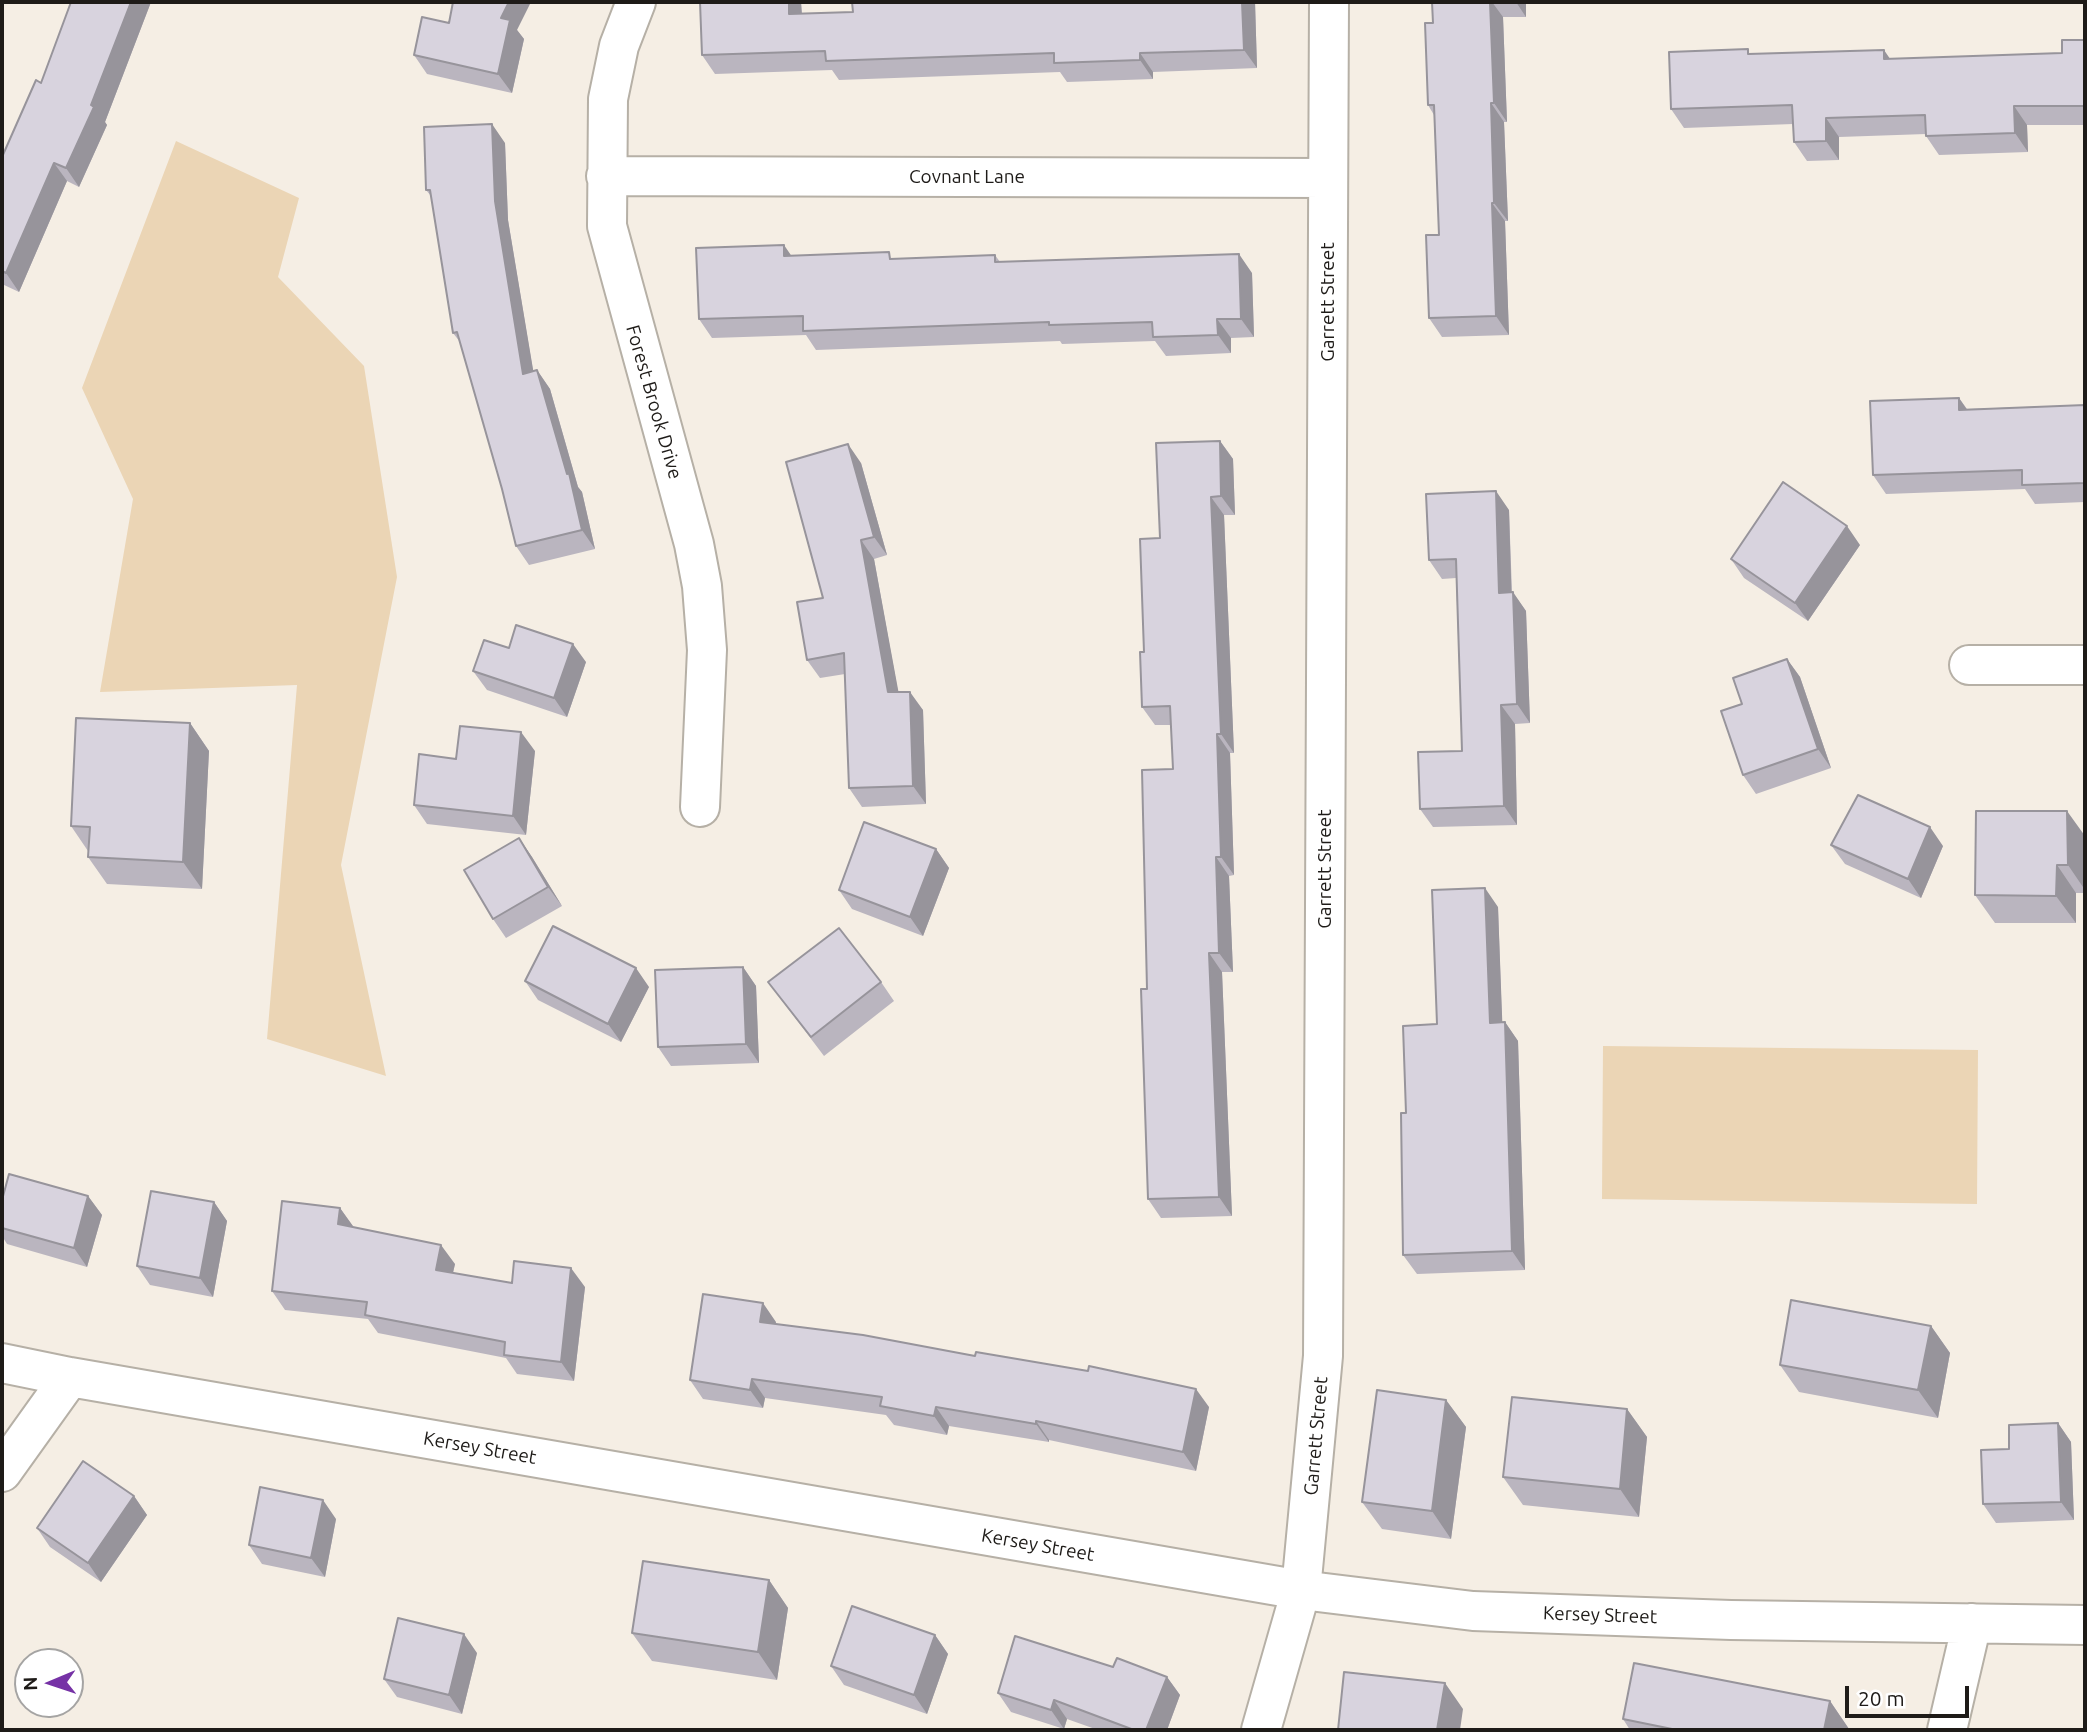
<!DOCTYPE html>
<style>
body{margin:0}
#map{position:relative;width:2087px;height:1732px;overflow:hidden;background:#f5eee4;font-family:Ubuntu,sans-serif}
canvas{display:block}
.frame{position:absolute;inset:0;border:4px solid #1e1b18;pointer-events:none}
.north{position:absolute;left:14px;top:1648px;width:70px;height:70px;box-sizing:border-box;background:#fff;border:2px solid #a5a4a3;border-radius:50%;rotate:268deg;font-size:19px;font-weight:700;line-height:28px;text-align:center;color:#1e1b18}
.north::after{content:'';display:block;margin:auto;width:24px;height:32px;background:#7632a6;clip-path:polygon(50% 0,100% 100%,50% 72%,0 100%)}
.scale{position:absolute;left:1845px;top:1686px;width:124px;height:32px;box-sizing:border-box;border:4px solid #1e1b18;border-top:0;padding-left:9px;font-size:21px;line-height:24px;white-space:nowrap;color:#1e1b18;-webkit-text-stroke:5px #fff;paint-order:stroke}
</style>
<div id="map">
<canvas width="2087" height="1732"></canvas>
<div class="frame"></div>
<div class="north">N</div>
<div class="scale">20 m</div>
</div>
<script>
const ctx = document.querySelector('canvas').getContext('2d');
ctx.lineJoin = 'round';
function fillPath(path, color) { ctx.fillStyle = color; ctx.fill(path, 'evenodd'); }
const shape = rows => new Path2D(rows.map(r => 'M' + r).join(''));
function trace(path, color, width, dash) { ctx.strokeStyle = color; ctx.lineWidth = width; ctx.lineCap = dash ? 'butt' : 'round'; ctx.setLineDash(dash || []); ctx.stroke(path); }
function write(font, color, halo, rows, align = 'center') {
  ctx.font = font + ' Ubuntu,sans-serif'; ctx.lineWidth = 5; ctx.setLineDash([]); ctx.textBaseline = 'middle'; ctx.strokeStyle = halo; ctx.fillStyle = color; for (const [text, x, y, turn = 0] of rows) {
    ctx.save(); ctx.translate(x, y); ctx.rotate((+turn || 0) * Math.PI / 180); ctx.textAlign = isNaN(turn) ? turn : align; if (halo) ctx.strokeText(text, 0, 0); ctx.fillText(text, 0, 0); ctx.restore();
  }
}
const green = shape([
 [176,141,299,198,278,277,364,366,397,577,341,865,386,1076,267,1039,297,685,100,692,133,499,82,388],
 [1603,1046,1978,1050,1977,1204,1602,1199]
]);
const minor = shape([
 [636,2,619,46,608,99,607,226,694,544,702,586,707,650,700,807],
 [606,176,1328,178],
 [1969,665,2085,665],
 [2,1363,70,1377,1301,1590,1473,1611,1731,1620,2085,1625],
 [2,1472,70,1377],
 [1261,1730,1301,1590,1323,1356,1329,2],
 [1947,1730,1972,1623]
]);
const wall = shape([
 [71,2,151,2,105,122,107,125,79,187,67,181,19,292,2,284,2,157,41,83],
 [700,2,801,2,802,14,1255,2,1257,68,1153,72,1153,79,1067,82,1060,72,839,80,832,70,715,74,702,55],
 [1432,2,1526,2,1526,17,1503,17,1507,122,1504,122,1508,221,1505,221,1509,335,1442,337,1429,318,1439,235,1434,115,1428,105,1433,23],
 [449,23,517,30,524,39,512,93,427,74,414,55],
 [2085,40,2085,125,2027,125,2028,152,1939,155,1926,136,1926,134,1839,137,1839,160,1807,161,1794,142,1793,124,1684,128,1671,109,1752,54,1890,59,2062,53],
 [505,143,508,220,533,371,537,370,550,389,578,487,582,492,595,549,529,565,516,546,502,489,460,342,453,333,431,196,426,190],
 [995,255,1000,262,1252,273,1254,337,1231,338,1231,353,1166,356,1155,341,1062,344,1060,341,816,350,806,335,712,338,699,319,791,256,894,259],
 [1959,398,1967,409,2085,405,2085,502,2035,504,2025,489,1886,494,1873,475],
 [1220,441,1233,459,1235,515,1224,515,1234,753,1230,753,1234,875,1229,876,1233,972,1222,972,1232,1216,1161,1218,1148,1199,1147,989,1173,769,1171,725,1155,725,1142,707,1144,652,1160,538],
 [861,463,887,555,874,559,898,692,923,710,926,804,862,807,849,788,845,674,820,678,807,660,823,598],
 [1509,510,1512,592,1526,611,1530,723,1515,724,1517,825,1433,827,1420,809,1462,751,1456,578,1442,579,1429,560],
 [1860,545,1808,621,1744,578,1731,559],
 [509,648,586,662,567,717,487,690,473,671],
 [1787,659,1800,677,1831,768,1756,794,1743,775,1742,704],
 [190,723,209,751,202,889,107,884,88,857,88,851,71,826],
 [535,751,526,835,427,824,414,805,456,759],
 [2085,836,2085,893,2076,893,2076,923,1995,923,1975,895],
 [519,838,532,857,562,906,506,938,493,919],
 [1831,845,1943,846,1921,898,1845,864],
 [936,849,949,868,923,936,852,909,839,890],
 [1498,907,1502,1022,1505,1022,1518,1041,1525,1270,1417,1274,1403,1255,1406,1113,1437,1024],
 [743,967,756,986,759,1063,671,1066,658,1047],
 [525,981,649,987,621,1042,538,1000],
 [768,982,881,982,894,1001,824,1056],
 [88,1196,102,1215,87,1267,7,1244,2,1236,2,1200],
 [214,1202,227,1221,213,1297,150,1285,137,1266],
 [340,1208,353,1227,455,1264,453,1273,512,1283,585,1287,574,1381,517,1374,506,1358,378,1333,368,1319,285,1310,272,1291],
 [776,1322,776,1324,1209,1407,1196,1471,1049,1440,1049,1442,949,1426,947,1435,894,1425,886,1415,765,1398,763,1408,703,1399,690,1380],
 [1931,1326,1950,1353,1938,1418,1799,1392,1780,1365],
 [1446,1400,1466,1427,1451,1539,1382,1529,1362,1502],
 [1627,1409,1647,1437,1639,1517,1523,1505,1503,1477],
 [2058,1423,2071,1442,2074,1520,1996,1523,1983,1504,2009,1449],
 [134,1496,147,1515,101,1582,50,1547,37,1528],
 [336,1519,325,1577,262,1564,249,1545],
 [769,1580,788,1608,777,1680,652,1661,632,1633],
 [935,1635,948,1654,927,1714,844,1685,831,1666],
 [477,1653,462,1714,397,1697,384,1679],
 [1113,1667,1167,1677,1180,1695,1167,1730,1098,1730,1067,1719,1064,1729,1011,1712,998,1693],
 [1830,1701,1849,1729,1849,1730,1630,1730,1623,1719]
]);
const shadedWall = shape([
 [131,2,151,2,105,122,107,125,79,187,66,168],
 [509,2,531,2,517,30,524,39,512,93,498,74,501,18],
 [789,2,801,2,803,33,789,14],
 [1242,2,1255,2,1257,68,1244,50],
 [1490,2,1492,2,1503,17,1507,122,1494,103],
 [1516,2,1526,2,1526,17],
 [1884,50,1897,69,1884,59],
 [1140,53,1153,72,1153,79,1140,60],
 [1491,103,1504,122,1508,221,1494,203],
 [2014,106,2027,125,2028,152,2015,133],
 [1826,118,1839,137,1839,160,1826,141],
 [492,124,505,143,508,220,537,393,523,374,495,201],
 [54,163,67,181,19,292,6,273],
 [1492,203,1505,221,1509,335,1496,316],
 [784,245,797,264,784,256],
 [1239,254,1252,273,1254,337,1241,319],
 [1217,319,1231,338,1231,353,1218,335],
 [537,370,550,389,578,487,582,492,595,549,582,530],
 [1959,398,1972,417,1959,410],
 [1220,441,1233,459,1235,515,1221,496],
 [848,444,861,463,887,555,874,537],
 [1496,491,1509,510,1512,611,1499,593],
 [1211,497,1224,515,1234,753,1221,734],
 [1847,526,1860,545,1808,621,1795,603],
 [861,540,874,559,902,711,888,692],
 [1513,592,1526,611,1530,723,1517,704],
 [573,644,586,662,567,717,554,698],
 [1787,659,1800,677,1831,768,1818,749],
 [910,692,923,710,926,804,913,786],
 [1501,705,1515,724,1517,825,1504,806],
 [190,723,209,751,202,889,183,862],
 [521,732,535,751,526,835,513,816],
 [1217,734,1230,753,1234,875,1221,857],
 [2067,811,2085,836,2085,890,2068,865],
 [1930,827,1943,846,1921,898,1908,879],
 [519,838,532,857,562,906,548,887],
 [936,849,949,868,923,936,910,917],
 [1216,857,1229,876,1233,972,1219,953],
 [2057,865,2076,893,2076,923,2056,896],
 [1485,888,1498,907,1503,1041,1490,1023],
 [1209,953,1222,972,1232,1216,1219,1197],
 [743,967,756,986,759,1063,746,1044],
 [636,968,649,987,621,1042,608,1024],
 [1505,1022,1518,1041,1525,1270,1512,1251],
 [88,1196,102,1215,87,1267,74,1248],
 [214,1202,227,1221,213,1297,200,1278],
 [340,1208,353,1226,351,1243,338,1224],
 [441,1245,455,1264,449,1289,436,1270],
 [571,1268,585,1287,574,1381,561,1362],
 [763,1303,776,1322,773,1340,760,1322],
 [1931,1326,1950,1353,1938,1418,1918,1390],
 [752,1379,765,1398,763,1408,750,1390],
 [1196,1389,1209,1407,1196,1471,1183,1452],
 [1446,1400,1466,1427,1451,1539,1432,1511],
 [936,1407,949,1426,947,1435,934,1416],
 [1627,1409,1647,1437,1639,1517,1620,1489],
 [1036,1421,1049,1440,1049,1442,1036,1424],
 [2058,1423,2071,1442,2074,1520,2061,1502],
 [134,1496,147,1515,101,1582,88,1563],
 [323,1500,336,1519,325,1577,311,1558],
 [769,1580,788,1608,777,1680,758,1652],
 [464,1634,477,1653,462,1714,449,1695],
 [935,1635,948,1654,927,1714,914,1695],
 [1167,1677,1180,1695,1167,1730,1146,1730],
 [1445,1683,1463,1709,1460,1730,1437,1730],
 [1054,1700,1067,1719,1064,1729,1051,1710],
 [1830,1701,1849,1729,1849,1730,1824,1730]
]);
const building = shape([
 [71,2,131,2,91,105,94,107,66,168,54,163,6,273,2,271,2,157,36,80,41,83,71,2],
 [453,2,509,2,501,18,510,20,498,74,414,55,422,17,449,23,453,2],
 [700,2,789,2,789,14,853,12,852,2,1242,2,1244,50,1140,53,1140,60,1054,63,1054,53,826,61,825,51,702,55,700,2],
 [1432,2,1490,2,1494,103,1491,103,1494,203,1492,203,1496,316,1429,318,1426,235,1439,235,1434,105,1428,105,1425,23,1433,23,1432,2],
 [2062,40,2085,40,2085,106,2014,106,2015,133,1926,136,1925,115,1826,118,1826,141,1794,142,1792,105,1671,109,1669,52,1748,49,1748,54,1884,50,1884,59,2062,53,2062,40],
 [492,124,495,201,523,374,537,370,567,474,569,473,582,530,516,546,502,489,457,332,453,333,430,190,426,190,424,127,492,124],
 [784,245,784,256,889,252,890,259,995,255,995,262,1239,254,1241,319,1217,319,1218,335,1153,337,1152,322,1049,325,1049,322,803,331,803,316,699,319,696,248,784,245],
 [1959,398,1959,410,2085,405,2085,483,2022,485,2022,470,1873,475,1870,401,1959,398],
 [1220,441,1221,496,1211,497,1221,734,1217,734,1221,857,1216,857,1219,953,1209,953,1219,1197,1148,1199,1141,989,1147,989,1142,770,1173,769,1170,706,1142,707,1140,652,1144,652,1140,539,1160,538,1156,443,1220,441],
 [848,444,874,537,861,540,888,692,910,692,913,786,849,788,844,653,807,660,797,602,823,598,786,462,848,444],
 [1783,482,1847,526,1795,603,1731,559,1783,482],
 [1496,491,1499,593,1513,592,1517,704,1501,705,1504,806,1420,809,1418,752,1462,751,1456,559,1429,560,1426,494,1496,491],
 [516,625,573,644,554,698,473,671,484,640,509,648,516,625],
 [1787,659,1818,749,1743,775,1721,711,1742,704,1733,678,1787,659],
 [76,718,190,723,183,862,88,857,90,827,71,826,76,718],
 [460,726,521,732,513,816,414,805,419,754,456,759,460,726],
 [1858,795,1930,827,1908,879,1831,845,1858,795],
 [1976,811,2067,811,2068,865,2057,865,2056,896,1975,895,1976,811],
 [864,822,936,849,910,917,839,890,864,822],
 [519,838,548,887,493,919,464,870,519,838],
 [1485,888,1490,1023,1505,1022,1512,1251,1403,1255,1401,1113,1406,1113,1403,1026,1437,1024,1432,890,1485,888],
 [553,926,636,968,608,1024,525,981,553,926],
 [839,928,881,982,811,1037,768,982,839,928],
 [743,967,746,1044,658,1047,655,970,743,967],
 [9,1174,88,1196,74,1248,2,1228,2,1200,9,1174],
 [151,1191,214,1202,200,1278,137,1266,151,1191],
 [282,1201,340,1208,338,1224,441,1245,436,1270,512,1283,514,1261,571,1268,561,1362,504,1355,505,1342,365,1315,367,1302,272,1291,282,1201],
 [703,1294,763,1303,760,1322,863,1335,975,1356,976,1352,1088,1371,1089,1366,1196,1389,1183,1452,1036,1421,1036,1424,936,1407,934,1416,880,1406,882,1397,752,1379,750,1390,690,1380,703,1294],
 [1791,1300,1931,1326,1918,1390,1780,1365,1791,1300],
 [1377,1390,1446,1400,1432,1511,1362,1502,1377,1390],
 [1512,1397,1627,1409,1620,1489,1503,1477,1512,1397],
 [2058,1423,2061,1502,1983,1504,1981,1450,2009,1449,2009,1425,2058,1423],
 [83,1461,134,1496,88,1563,37,1528,83,1461],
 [260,1487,323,1500,311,1558,249,1545,260,1487],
 [643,1561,769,1580,758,1652,632,1633,643,1561],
 [852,1606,935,1635,914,1695,831,1666,852,1606],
 [398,1618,464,1634,449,1695,384,1679,398,1618],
 [1015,1636,1113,1667,1117,1658,1167,1677,1146,1730,1134,1730,1054,1700,1051,1710,998,1693,1015,1636],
 [1634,1663,1830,1701,1824,1730,1677,1730,1623,1719,1634,1663],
 [1344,1672,1445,1683,1437,1730,1338,1730,1344,1672]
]);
const streetNames = [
 ["Covnant Lane",967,177],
 ["Garrett Street",1328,302,-90],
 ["Forest Brook Drive",654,402,74],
 ["Garrett Street",1325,869,-90],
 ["Garrett Street",1316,1436,-85],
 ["Kersey Street",480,1448,10],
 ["Kersey Street",1038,1545,10],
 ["Kersey Street",1600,1615,2]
];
fillPath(green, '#ebd5b5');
trace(minor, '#b6b0a6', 42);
trace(minor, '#fff', 38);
fillPath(wall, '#bab5bf');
fillPath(shadedWall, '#97949b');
fillPath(building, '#d8d3de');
trace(building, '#97949b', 2);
write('19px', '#1e1b18', '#fff', streetNames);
</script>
